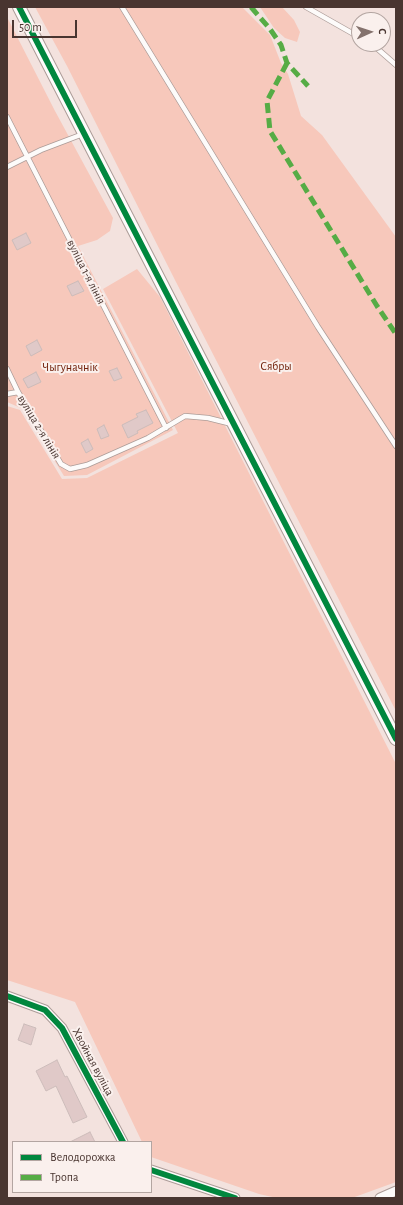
<!DOCTYPE html>
<meta charset="utf-8">
<style>
body{margin:0}
#map{position:relative;width:403px;height:1205px;overflow:hidden;background:#f3e2de;font-family:"Alegreya Sans",sans-serif}
canvas{display:block}
.frame{position:absolute;inset:0;border:8px solid #493530;pointer-events:none}
.legend{position:absolute;left:12px;top:1141px;width:140px;height:52px;box-sizing:border-box;background:#faf0ed;border:1px solid #b3a5a1;margin:0;padding:5px 7px;list-style:none;font-size:12px;color:#493530}
.legend li{display:flex;align-items:center;gap:8px;height:20px}
.legend b{width:20px;border:1px solid #b3a5a1}
.north{position:absolute;left:351px;top:12px;width:40px;height:40px;box-sizing:border-box;background:#faf0ed;border:1px solid #b3a5a1;border-radius:50%;rotate:87deg;font-size:11px;font-weight:700;line-height:16px;text-align:center;color:#493530}
.north::after{content:'';display:block;margin:auto;width:14px;height:18px;background:#84726d;clip-path:polygon(50% 0,100% 100%,50% 72%,0 100%)}
.scale{position:absolute;left:12px;top:20px;width:65px;height:18px;box-sizing:border-box;border:2px solid #493530;border-top:0;padding-left:5px;font-size:12px;line-height:14px;white-space:nowrap;color:#493530;-webkit-text-stroke:3px #faf0ed;paint-order:stroke}
</style>
<div id="map">
<canvas width="403" height="1205"></canvas>
<div class="frame"></div>
<ul class="legend">
<li><b style="height:5px;background:#00873e"></b>Велодорожка</li>
<li><b style="height:5px;background:#56ac45"></b>Тропа</li>
</ul>
<div class="north">С</div>
<div class="scale">50 m</div>
</div>
<script>
const ctx = document.querySelector('canvas').getContext('2d');
ctx.lineJoin = 'round';
function fillPath(path, color) { ctx.fillStyle = color; ctx.fill(path, 'evenodd'); }
const shape = rows => new Path2D(rows.map(r => 'M' + r).join(''));
function trace(path, color, width, dash) { ctx.strokeStyle = color; ctx.lineWidth = width; ctx.lineCap = dash ? 'butt' : 'round'; ctx.setLineDash(dash || []); ctx.stroke(path); }
function write(font, color, halo, rows, align = 'center') {
  ctx.font = font + ' "Alegreya Sans",sans-serif'; ctx.lineWidth = 4; ctx.setLineDash([]); ctx.textBaseline = 'middle'; ctx.strokeStyle = halo; ctx.fillStyle = color; for (const [text, x, y, turn = 0] of rows) {
    ctx.save(); ctx.translate(x, y); ctx.rotate((+turn || 0) * Math.PI / 180); ctx.textAlign = isNaN(turn) ? turn : align; if (halo) ctx.strokeText(text, 0, 0); ctx.fillText(text, 0, 0); ctx.restore();
  }
}
const green = shape([
 [35,7,242,7,270,35,281,63,288,74,301,116,322,135,396,237,396,711,176,282,67,66],
 [260,7,282,7,294,20,300,32,297,42,285,38,274,28],
 [7,17,55,111,113,218,110,231,97,240,78,246,173,430,87,475,64,476,23,409,7,402],
 [137,269,160,297,396,764,396,1182,352,1198,277,1198,259,1194,151,1157,151,1142,142,1142,75,1002,7,980,7,406,20,410,62,479,87,478,178,433,103,289]
]);
const building = shape([
 [26,233,31,243,17,250,12,240,26,233],
 [78,281,84,291,72,296,67,286,78,281],
 [37,340,42,350,31,356,26,346,37,340],
 [117,368,122,378,114,381,109,371,117,368],
 [36,372,41,382,28,388,23,379,36,372],
 [146,410,153,423,137,431,138,433,128,438,122,425,138,417,136,414,146,410],
 [104,425,109,436,101,439,97,429,104,425],
 [88,439,93,449,86,453,81,443,88,439],
 [24,1024,36,1028,31,1045,18,1040,24,1024],
 [57,1060,65,1077,67,1076,87,1117,73,1123,56,1086,46,1091,36,1071,57,1060],
 [90,1132,95,1142,70,1142,90,1132]
]);
const service = shape([
 [122,7,318,327,396,446],
 [306,7,359,37],
 [372,44,396,65],
 [7,117,166,428],
 [7,167,41,150,83,134],
 [7,369,18,392,61,464,70,469,87,465,148,438,185,416,208,418,232,424],
 [7,394,18,392]
]);
const minor = shape([
 [7,996,45,1010,62,1028,123,1142],
 [151,1170,235,1198],
 [380,1198,396,1191]
]);
const secondary = shape([
 [19,7,396,739]
]);
const quiet = shape([
 [251,7,270,29,281,45,287,63,308,86],
 [287,63,267,101,270,131,377,306,396,334]
]);
const cycleway = shape([
 [19,7,396,739],
 [7,996,45,1010,62,1028,123,1142],
 [151,1170,235,1198]
]);
const streetNames = [
 ["вуліца 1-я лінія",86,272,63],
 ["вуліца 2-я лінія",39,427,59],
 ["Хвойная вуліца",93,1062,62]
];
const parkNames = [
 ["Сябры",276,366],
 ["Чыгуначнік",70,367]
];
fillPath(green, '#f7c8bb');
fillPath(building, '#e0c9c8');
trace(building, '#ccbcba', 1);
trace(service, '#ac9c98', 6);
trace(minor, '#ac9c98', 11);
trace(secondary, '#ac9c98', 14);
trace(service, '#fdfbfa', 4.5);
trace(minor, '#fdfbfa', 9);
trace(secondary, '#fdfbfa', 12);
trace(quiet, '#56ac45', 5, [10, 5]);
trace(cycleway, '#00873e', 6);
write('12px', '#493530', '#faf0ed', streetNames);
write('12px', '#72220c', '#faf0ed', parkNames);
</script>
